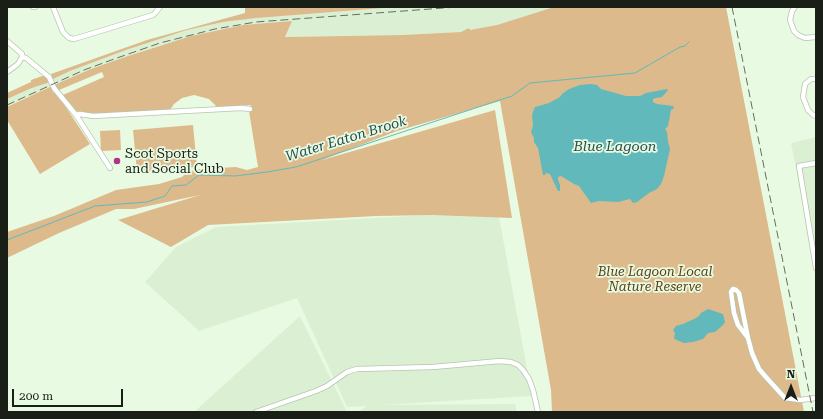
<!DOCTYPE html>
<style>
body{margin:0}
#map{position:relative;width:823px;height:419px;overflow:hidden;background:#e9fae3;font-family:"Roboto Serif",serif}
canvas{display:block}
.frame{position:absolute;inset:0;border:8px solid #191f17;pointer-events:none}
.north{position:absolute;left:771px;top:367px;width:40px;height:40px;-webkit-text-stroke:3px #e9fae3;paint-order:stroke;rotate:0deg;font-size:11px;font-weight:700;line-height:16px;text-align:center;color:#191f17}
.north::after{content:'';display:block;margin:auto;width:14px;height:18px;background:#191f17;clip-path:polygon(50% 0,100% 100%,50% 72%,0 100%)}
.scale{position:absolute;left:12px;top:389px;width:111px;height:18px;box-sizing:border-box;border:2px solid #191f17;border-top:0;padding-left:5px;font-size:12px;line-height:14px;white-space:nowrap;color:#191f17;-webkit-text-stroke:3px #e9fae3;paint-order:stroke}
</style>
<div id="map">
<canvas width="823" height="419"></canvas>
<div class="frame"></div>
<div class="north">N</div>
<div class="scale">200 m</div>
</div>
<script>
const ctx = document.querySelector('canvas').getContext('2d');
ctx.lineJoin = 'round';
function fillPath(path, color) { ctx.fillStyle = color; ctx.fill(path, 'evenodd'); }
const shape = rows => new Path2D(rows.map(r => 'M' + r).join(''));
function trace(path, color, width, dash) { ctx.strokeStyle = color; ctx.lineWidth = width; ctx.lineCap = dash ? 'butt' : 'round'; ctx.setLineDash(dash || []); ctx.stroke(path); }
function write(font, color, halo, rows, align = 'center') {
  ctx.font = font + ' "Roboto Serif",serif'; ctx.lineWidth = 3.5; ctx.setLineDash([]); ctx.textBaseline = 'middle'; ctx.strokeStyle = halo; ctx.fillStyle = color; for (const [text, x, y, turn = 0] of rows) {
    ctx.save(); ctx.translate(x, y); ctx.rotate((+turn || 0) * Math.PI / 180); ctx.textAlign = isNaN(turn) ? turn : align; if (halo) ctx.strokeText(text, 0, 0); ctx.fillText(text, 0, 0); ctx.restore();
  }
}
const built = shape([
 [396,7,554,7,497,25,461,32,402,35,284,37,291,21,243,25,208,32,159,46,91,69,54,85,53,81,53,79,70,71,126,50,187,30,223,22,259,17],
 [47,82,50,82,52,86,7,107,7,99],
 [816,137,816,271,791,143],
 [498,211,532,396,381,405,515,404,517,412,358,412,367,406,347,407,297,298,199,331,145,282,176,247,216,227],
 [300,316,347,412,194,412]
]);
const green = shape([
 [245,7,396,7,256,18,223,22,187,30,126,50,70,71,53,79,53,80,51,74,147,40,245,13],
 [554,7,726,7,804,412,552,412,551,390,500,101,397,131,322,160,495,110,512,218,433,215,376,216,208,225,171,247,118,220,200,195,134,209,116,209,59,233,7,258,7,232,54,216,116,190,159,184,182,177,187,172,200,169,236,167,247,170,258,167,249,111,251,105,217,107,209,99,194,95,182,98,174,104,170,110,91,114,76,111,63,95,104,77,102,72,59,90,57,89,54,85,91,69,125,57,191,36,243,25,292,21,285,37,402,35,461,32,469,28,470,30,497,25],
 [45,75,50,82,32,88,7,99,7,93,31,82,31,80],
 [52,86,52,91,60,98,90,144,40,174,7,120,7,107],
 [193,125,197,167,137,172,133,130],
 [120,130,121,150,101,151,100,131]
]);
const water = shape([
 [591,84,597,85,601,89,626,96,640,96,646,93,667,89,668,90,662,97,656,98,653,99,653,102,657,104,673,106,674,108,671,110,668,126,665,129,667,132,668,142,670,149,664,176,661,184,657,189,649,193,637,202,633,203,630,199,618,202,599,201,591,203,579,186,574,184,561,176,558,177,558,180,560,185,560,191,558,191,550,174,546,173,545,175,543,175,538,148,534,142,534,138,531,132,533,126,532,115,534,109,535,107,549,103,560,97,562,94,569,89,580,85],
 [708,309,723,314,725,322,723,325,715,332,708,333,703,339,693,342,684,343,674,339,675,333,673,330,676,326,683,324,694,319,699,316,701,313]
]);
const stream = shape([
 [7,240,95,206,147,202,165,196,172,186,186,185,199,175,235,176,267,172,296,167,512,96,530,83,635,73,680,47,685,46,689,42]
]);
const minor = shape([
 [33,7,35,7],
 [53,7,63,32,69,38,74,39,153,15,156,12,160,7],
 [795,7,792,11,790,20,794,31,798,35,805,38,816,37],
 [7,41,22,54,22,57,26,58,49,77,54,88,76,115,110,168],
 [7,72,18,64,22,57],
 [816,79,811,79,805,84,803,97,808,110,813,115,816,116],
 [76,115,80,114,93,116,241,108,250,109],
 [816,163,799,166,816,268],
 [748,338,738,325,734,313,731,292,733,289,736,290,739,293,748,338,752,353,759,369,765,376,785,398,800,400,816,398],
 [256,412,316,391,327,386,347,372,357,369,433,367,500,361,511,362,518,365,523,370,529,379,533,390,538,412]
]);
const rail = shape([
 [732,7,813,412],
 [7,105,84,70,117,58,160,43,215,29,256,22,457,7]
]);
const markers = [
 [117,161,4,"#af3588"]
];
const poiNames = [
 ["Scot Sports",125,154],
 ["and Social Club",125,169]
];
const parkNames = [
 ["Blue Lagoon Local",655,272],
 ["Nature Reserve",655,287]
];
const waterNames = [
 ["Water Eaton Brook",346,139,-17],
 ["Blue Lagoon",615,147]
];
fillPath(built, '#dbf0d3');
fillPath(green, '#dcba8b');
fillPath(water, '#61b9bc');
trace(stream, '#61b9bc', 1);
trace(minor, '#b5c5af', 6);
trace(minor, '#fff', 4.5);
trace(rail, '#646e60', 1, [8, 4]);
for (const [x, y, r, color] of markers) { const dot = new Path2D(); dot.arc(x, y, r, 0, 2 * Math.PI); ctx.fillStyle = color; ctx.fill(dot); trace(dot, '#e9fae3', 1.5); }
write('13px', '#191f17', '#e9fae3', poiNames, 'left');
write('italic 13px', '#5a3f14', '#e9fae3', parkNames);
write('italic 14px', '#244d4e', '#e9fae3', waterNames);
</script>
